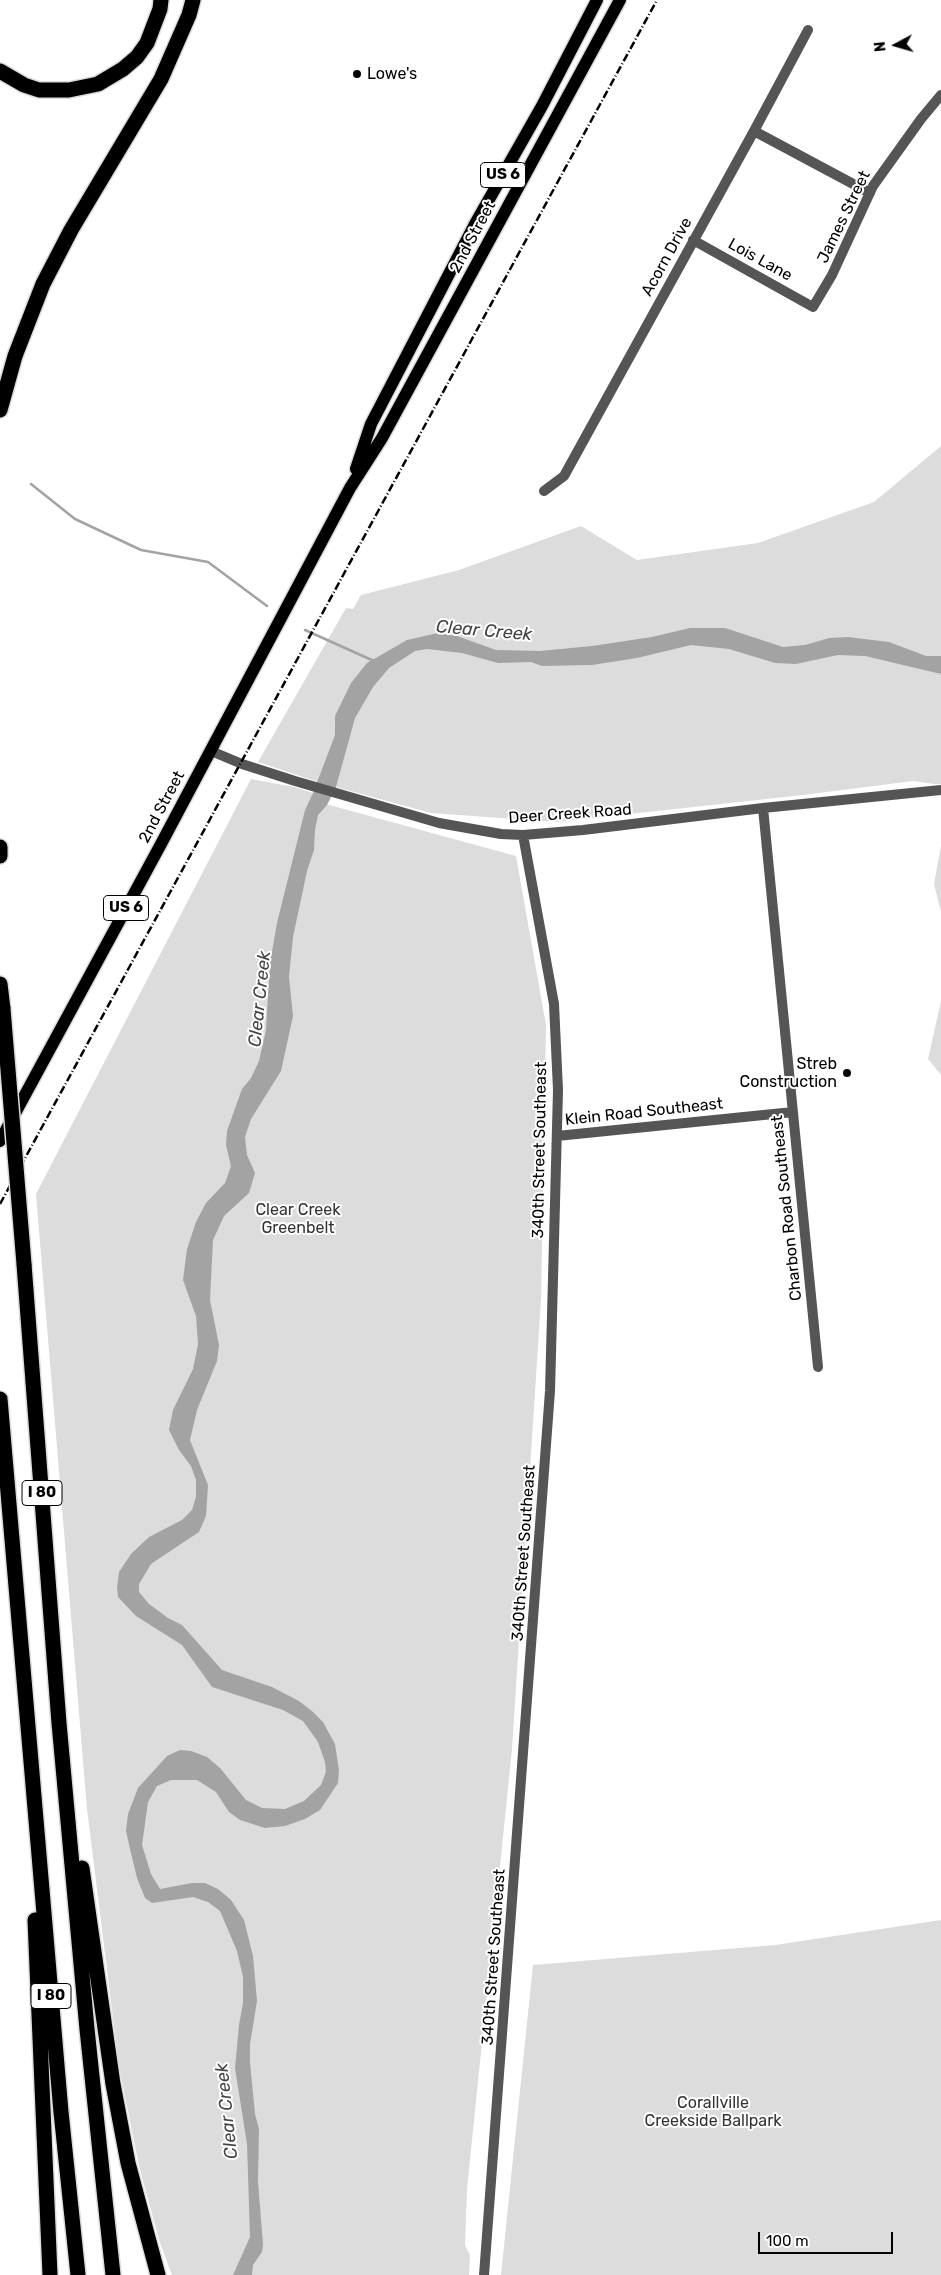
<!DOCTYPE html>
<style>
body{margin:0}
#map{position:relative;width:941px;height:2275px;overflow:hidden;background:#fff;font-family:Rubik,sans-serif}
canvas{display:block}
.north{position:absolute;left:871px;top:20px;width:50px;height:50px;-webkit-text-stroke:4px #fff;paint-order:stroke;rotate:264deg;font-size:14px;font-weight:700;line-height:20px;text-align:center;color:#000}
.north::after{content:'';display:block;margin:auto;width:18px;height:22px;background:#000;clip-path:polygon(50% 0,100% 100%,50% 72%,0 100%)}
.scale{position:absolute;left:758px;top:2232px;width:135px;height:22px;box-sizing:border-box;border:2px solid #000;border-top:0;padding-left:6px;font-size:15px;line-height:18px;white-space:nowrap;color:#000;-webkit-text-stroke:4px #fff;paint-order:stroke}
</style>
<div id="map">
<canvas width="941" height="2275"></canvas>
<div class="north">N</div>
<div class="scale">100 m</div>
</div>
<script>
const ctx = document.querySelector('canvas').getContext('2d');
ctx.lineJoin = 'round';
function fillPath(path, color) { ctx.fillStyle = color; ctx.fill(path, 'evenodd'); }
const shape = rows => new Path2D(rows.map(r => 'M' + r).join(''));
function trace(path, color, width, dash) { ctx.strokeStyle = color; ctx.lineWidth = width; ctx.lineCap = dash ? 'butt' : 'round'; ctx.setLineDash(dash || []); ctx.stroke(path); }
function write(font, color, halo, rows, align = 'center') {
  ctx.font = font + ' Rubik,sans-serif'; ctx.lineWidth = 4; ctx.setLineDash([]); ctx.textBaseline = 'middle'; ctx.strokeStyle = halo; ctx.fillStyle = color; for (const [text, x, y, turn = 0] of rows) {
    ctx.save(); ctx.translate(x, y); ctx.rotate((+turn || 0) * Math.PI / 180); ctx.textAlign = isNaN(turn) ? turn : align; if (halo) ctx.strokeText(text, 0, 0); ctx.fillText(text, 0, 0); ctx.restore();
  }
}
const green = shape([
 [941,446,941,784,934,784,913,781,803,795,556,822,431,813,336,787,338,778,321,773,318,782,258,762,346,608,353,609,361,595,459,570,581,526,637,560,758,543,874,502],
 [251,779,294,787,313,793,311,800,516,856,546,1025,541,1299,512,1749,467,2189,465,2245,470,2255,469,2275,172,2275,160,2243,139,2166,119,2066,87,1809,36,1194],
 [941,846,941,912,934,884],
 [941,1001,941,1075,928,1059],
 [941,1920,941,2275,501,2275,533,1965,775,1945]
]);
const water = shape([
 [690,628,725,628,783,647,805,645,829,638,848,637,889,642,926,656,941,656,941,674,865,656,838,655,796,664,775,663,729,649,691,645,637,658,592,665,542,666,531,662,498,663,462,653,427,649,415,651,389,668,373,687,355,718,336,787,327,805,318,815,315,830,314,850,307,871,293,937,289,977,293,1016,281,1071,251,1119,245,1137,247,1155,255,1173,249,1193,224,1216,213,1240,210,1300,219,1345,217,1361,197,1410,190,1440,208,1485,206,1516,199,1532,151,1564,139,1584,139,1592,149,1604,168,1618,182,1625,222,1670,272,1687,299,1701,313,1712,323,1722,335,1744,339,1770,338,1783,320,1810,305,1819,285,1826,265,1828,240,1820,229,1812,216,1792,197,1780,171,1780,157,1786,148,1802,142,1845,151,1874,160,1889,192,1883,205,1883,218,1889,231,1900,244,1920,253,1956,257,2001,250,2044,250,2063,255,2114,259,2129,258,2182,263,2244,262,2252,253,2265,252,2275,233,2275,250,2237,247,2144,235,2068,239,2025,243,2003,243,1977,237,1951,220,1911,208,1902,193,1897,152,1903,145,1898,137,1878,130,1849,126,1831,128,1814,138,1788,167,1756,180,1750,191,1751,207,1757,220,1768,246,1800,262,1808,285,1809,304,1801,321,1785,326,1772,325,1762,318,1742,303,1721,283,1710,212,1687,182,1645,136,1616,118,1597,117,1587,119,1572,131,1554,149,1537,182,1520,192,1510,196,1497,196,1480,191,1466,179,1450,169,1430,173,1410,193,1369,198,1344,196,1316,183,1280,187,1249,196,1222,206,1203,225,1183,231,1166,226,1145,227,1131,242,1089,251,1078,259,1061,266,1030,270,963,277,923,305,810,313,793,335,735,335,716,351,683,367,663,407,640,438,633,457,636,496,650,540,651,592,646,652,637]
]);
const stream = shape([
 [31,484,75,519,141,550,208,562,267,606],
 [305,630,374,661]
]);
const minor = shape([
 [754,131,870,193],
 [693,240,813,307,832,275,873,186,921,119,941,95],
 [544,491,564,476,754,131,808,30],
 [211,751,242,764,295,781,439,823,501,834,523,835,583,830,763,808,941,790],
 [763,808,818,1367],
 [557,1136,793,1112],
 [484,2275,550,1391,558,1090,554,1004,523,835]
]);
const major = shape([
 [356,469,371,424,475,224,542,106,597,0],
 [0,1141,161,844,350,488,382,438,620,0]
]);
const highway = shape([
 [0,71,24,85,39,90,69,90,98,84,123,69,137,57,147,43,160,9,161,0],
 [0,410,15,356,43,284,71,230,161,79,189,15,193,0],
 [0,847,0,856],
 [0,984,3,1009],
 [24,1264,59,1723,87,2029,113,2275],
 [0,1399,61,2112,78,2275],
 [82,1868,113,2084,128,2163,158,2275],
 [35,1920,50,2275]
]);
const rail = shape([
 [0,1204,657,0]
]);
const highwayBridge = shape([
 [3,1009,24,1264]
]);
const markers = [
 [357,74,5,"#000"],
 [847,1073,5,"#000"]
];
const shields = [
 [503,175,45],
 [126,908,45],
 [42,1493,40],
 [51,1996,40]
];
const shieldNames = [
 ["US 6",503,175],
 ["US 6",126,908],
 ["I 80",42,1493],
 ["I 80",51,1996]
];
const poiNames = [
 ["Lowe's",367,74],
 ["Streb",837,1064,"right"],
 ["Construction",837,1082,"right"]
];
const streetNames = [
 ["James Street",844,217,-64],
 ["2nd Street",473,237,-62],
 ["Acorn Drive",667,257,-61],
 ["Lois Lane",760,260,29],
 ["2nd Street",162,807,-62],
 ["Deer Creek Road",570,814,-4],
 ["Klein Road Southeast",644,1112,-6],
 ["340th Street Southeast",540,1150,-89],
 ["Charbon Road Southeast",787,1208,-96],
 ["340th Street Southeast",524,1553,-86],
 ["340th Street Southeast",494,1957,-86]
];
const parkNames = [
 ["Clear Creek",298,1210],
 ["Greenbelt",298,1228],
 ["Corallville",713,2103],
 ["Creekside Ballpark",713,2121]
];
const waterNames = [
 ["Clear Creek",484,631,5],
 ["Clear Creek",260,999,-84],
 ["Clear Creek",227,2111,-96]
];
fillPath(green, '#dcdcdc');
fillPath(water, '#a3a3a3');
trace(stream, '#a3a3a3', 2.5);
trace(major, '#dbdbdb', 15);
trace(highway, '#dbdbdb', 18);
trace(minor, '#555', 10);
trace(major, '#000', 12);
trace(highway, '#000', 15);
trace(rail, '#000', 2.5, [8, 2.5, 1, 2.5]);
trace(highwayBridge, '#dbdbdb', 18, []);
trace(highwayBridge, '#000', 15);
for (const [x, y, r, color] of markers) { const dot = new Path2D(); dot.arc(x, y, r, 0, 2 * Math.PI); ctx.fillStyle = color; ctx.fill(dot); trace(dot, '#fff', 2); }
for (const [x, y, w] of shields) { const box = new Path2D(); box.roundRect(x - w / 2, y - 12.5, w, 25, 4); ctx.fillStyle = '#fff'; ctx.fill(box); trace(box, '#000', 1); }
write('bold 15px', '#000', null, shieldNames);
write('16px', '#000', '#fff', poiNames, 'left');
write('16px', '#000', '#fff', streetNames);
write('16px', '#333', '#fff', parkNames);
write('italic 18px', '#444', '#fff', waterNames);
</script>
